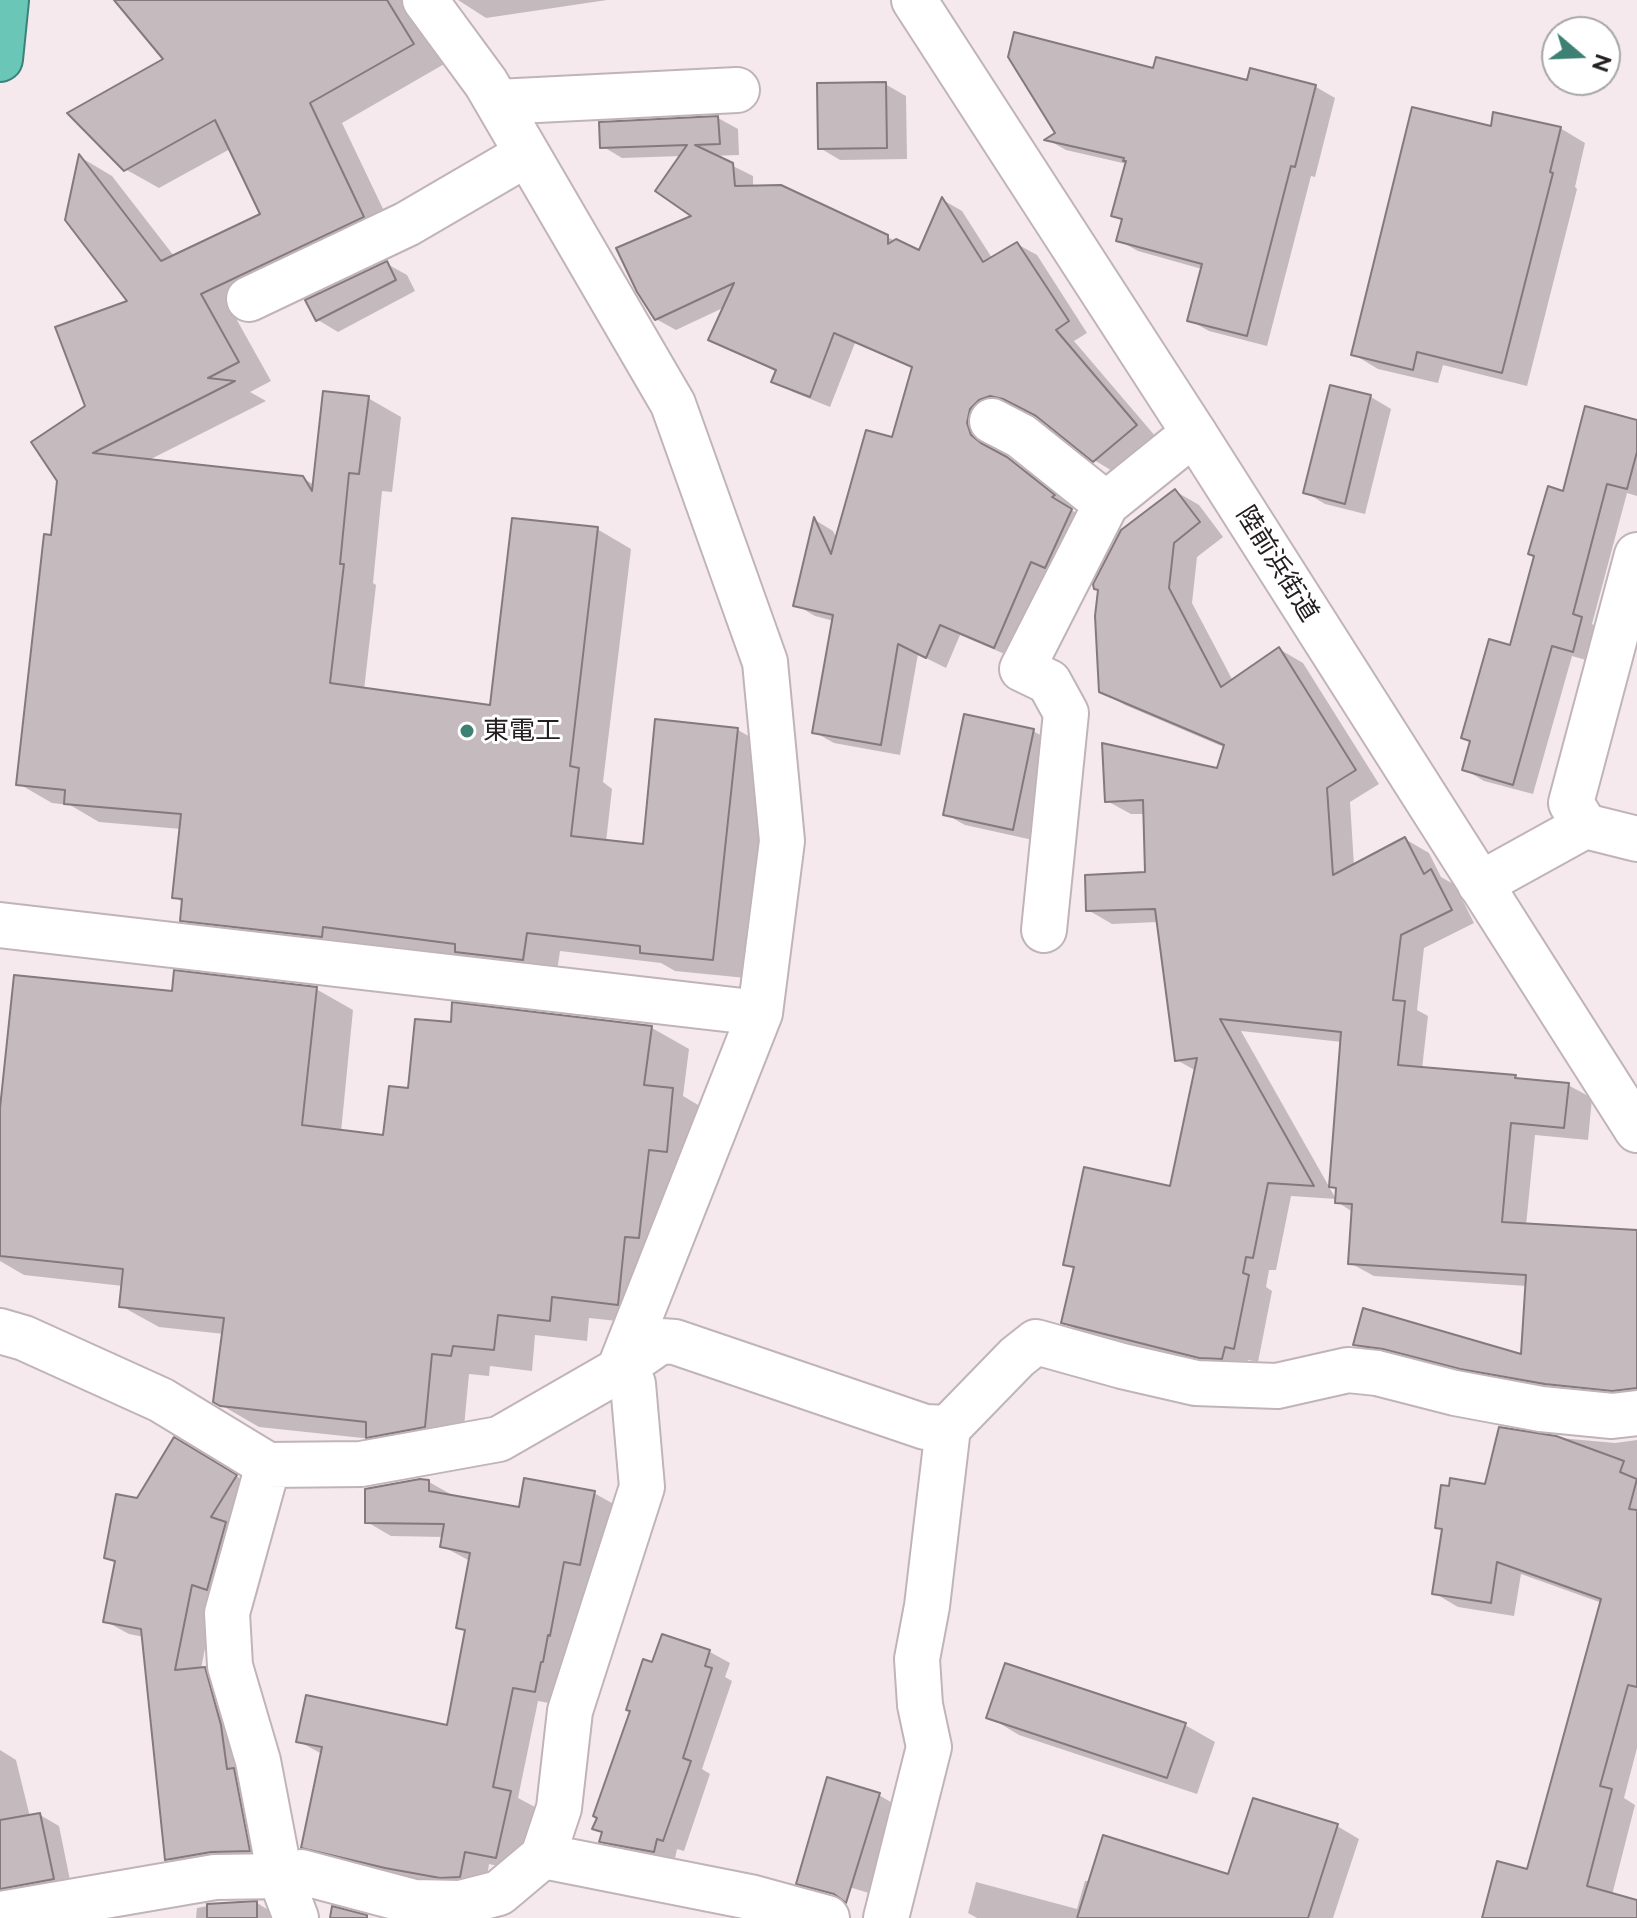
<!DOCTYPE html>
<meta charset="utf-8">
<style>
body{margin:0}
#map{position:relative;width:1637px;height:1918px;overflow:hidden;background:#f5e9ee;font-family:Raleway,sans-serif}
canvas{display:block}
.north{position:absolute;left:1541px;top:16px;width:80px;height:80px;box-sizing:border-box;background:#fff;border:2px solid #a7a6a7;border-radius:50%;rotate:109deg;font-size:22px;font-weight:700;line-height:32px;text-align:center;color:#242022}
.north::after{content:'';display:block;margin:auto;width:28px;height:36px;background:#3d8074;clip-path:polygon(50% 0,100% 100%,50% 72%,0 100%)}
</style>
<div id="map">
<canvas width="1637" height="1918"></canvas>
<div class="north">N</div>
</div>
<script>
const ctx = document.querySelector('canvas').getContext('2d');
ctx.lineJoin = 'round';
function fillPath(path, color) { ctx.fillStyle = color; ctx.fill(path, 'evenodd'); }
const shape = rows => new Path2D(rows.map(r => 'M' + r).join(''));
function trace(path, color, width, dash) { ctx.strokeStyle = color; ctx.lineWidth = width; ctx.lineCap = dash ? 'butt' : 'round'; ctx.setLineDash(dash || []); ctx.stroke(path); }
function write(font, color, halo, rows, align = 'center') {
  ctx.font = font + ' Raleway,"Noto Sans JP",sans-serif'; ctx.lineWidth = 6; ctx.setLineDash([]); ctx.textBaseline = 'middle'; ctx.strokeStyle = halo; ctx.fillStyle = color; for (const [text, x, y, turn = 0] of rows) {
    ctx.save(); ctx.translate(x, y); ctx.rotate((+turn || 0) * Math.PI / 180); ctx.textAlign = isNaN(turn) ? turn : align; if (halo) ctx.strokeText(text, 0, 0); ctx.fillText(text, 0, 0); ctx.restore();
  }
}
const shadow = shape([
 [132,0,413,0,446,63,342,123,396,236,233,313,271,381,250,392,266,401,147,461,303,478,314,485,368,398,401,417,392,492,382,491,373,583,376,585,364,690,492,707,597,529,631,549,603,782,612,789,606,842,644,847,738,730,771,749,746,978,675,971,661,963,560,951,556,978,215,939,182,920,184,903,174,897,181,829,99,822,70,805,52,803,19,784,59,480,130,302,80,157,112,176,174,256,263,215,230,149,159,188,125,169,167,60],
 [458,0,607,0,486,18],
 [1154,70,1249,82,1252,70,1316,87,1335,98,1315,177,1311,176,1267,346,1209,331,1189,320,1202,269,1138,251,1118,240,1123,221,1114,215,1127,164,1066,150,1048,140],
 [885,84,906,96,907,159,840,160,820,148],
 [718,118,738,129,739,155,713,156,753,176,753,188,887,237,920,252,943,200,962,211,992,258,1017,244,1037,255,1087,333,1074,341,1156,437,1114,472,1094,460,1038,416,1025,409,1011,406,986,434,991,448,997,454,1027,471,1073,507,1070,509,1091,522,1014,658,960,635,946,668,918,654,900,755,834,743,814,732,834,621,815,616,796,605,815,520,833,531,837,539,893,440,913,368,855,343,830,407,793,392,774,381,777,372,710,339,725,307,676,330,656,319,695,217,682,156,622,158,602,146],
 [1492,128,1560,128,1585,143,1575,187,1577,189,1527,386,1443,365,1438,383,1378,369,1353,354],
 [387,264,407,275,415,291,338,332,318,320],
 [1331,387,1371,397,1391,409,1365,514,1325,504,1305,492],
 [1637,422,1637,496,1627,493,1592,624,1601,630,1593,662,1572,656,1533,794,1484,781,1464,769,1472,743,1463,737,1511,647,1564,493],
 [1175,491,1199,505,1223,537,1197,557,1192,603,1233,681,1279,649,1303,663,1379,784,1350,802,1354,866,1405,839,1429,853,1441,877,1455,885,1474,923,1424,948,1417,1010,1428,1016,1422,1069,1515,1077,1522,1081,1568,1085,1592,1098,1588,1140,1535,1135,1526,1226,1637,1232,1637,1403,1570,1397,1379,1358,1356,1344,1523,1357,1527,1286,1374,1276,1350,1263,1353,1212,1337,1202,1338,1190,1331,1186,1342,1042,1241,1031,1336,1199,1291,1196,1276,1270,1269,1270,1266,1287,1272,1291,1258,1362,1248,1360,1246,1371,1225,1371,1087,1336,1063,1322,1075,1270,1065,1264,1172,1188,1196,1071,1177,1060,1158,922,1112,924,1088,910,1147,873,1145,814,1131,814,1107,801,1219,770,1226,748,1125,705,1101,691],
 [1033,731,1053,742,1033,840,965,825,945,814],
 [316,989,353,1010,341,1132,385,1137,410,1090,453,1025,454,1005,652,1028,689,1049,683,1096,710,1112,655,1325,589,1318,587,1341,535,1335,532,1371,490,1366,489,1376,469,1374,462,1448,405,1458,372,1439,259,1427,221,1405,224,1334,159,1327,121,1306,123,1286,24,1275,0,1261,0,1128,174,994],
 [1538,1436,1615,1443,1637,1440,1637,1748,1624,1798,1635,1805,1612,1895,1637,1902,1637,1918,1484,1918,1528,1872,1602,1603,1521,1574,1514,1616,1458,1607,1434,1593,1444,1530,1437,1527,1486,1486],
 [198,1453,259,1490,215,1597,201,1669,228,1682,272,1864,190,1872,167,1859,144,1637,129,1634,105,1621,117,1564,106,1557,138,1500],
 [429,1482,454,1496,521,1510,594,1493,619,1507,605,1578,589,1575,575,1648,560,1705,538,1701,518,1798,535,1807,521,1871,489,1864,485,1890,411,1882,328,1861,303,1847,322,1754,298,1741,449,1727,466,1632,458,1627,470,1561,442,1546,444,1537,391,1536,367,1522],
 [663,1637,710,1652,730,1663,725,1677,732,1681,702,1769,710,1774,684,1851,677,1849,674,1863,622,1852,602,1841,603,1833,595,1828],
 [989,1717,1185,1725,1215,1742,1197,1794,1019,1735],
 [0,1750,16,1760,30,1817,40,1815,59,1826,72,1890,0,1909],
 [879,1795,899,1807,872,1894,823,1879],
 [1337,1826,1359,1839,1333,1918,977,1918,968,1913,976,1882,1077,1909,1085,1881,1230,1876],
 [257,1903,275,1914,275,1918,196,1918,197,1908,218,1904]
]);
const building = shape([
 [114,0,387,0,414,44,310,103,364,217,201,294,239,362,208,378,235,381,93,453,303,476,312,491,323,391,369,396,359,474,349,473,340,564,344,564,330,683,490,705,512,518,598,527,570,766,579,768,571,836,643,844,655,719,738,728,713,960,640,953,640,946,527,933,523,960,455,952,455,944,323,927,322,937,180,921,182,899,172,898,181,814,64,804,65,790,16,785,44,534,51,535,57,481,31,442,85,406,55,327,127,301,65,220,79,154,161,261,260,214,215,120,124,171,67,113,163,59,114,0],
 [1014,32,1153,68,1156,57,1247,80,1250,68,1316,85,1295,167,1291,166,1247,336,1187,321,1202,264,1116,241,1122,219,1111,216,1126,161,1123,161,1124,158,1044,140,1055,133,1008,57,1014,32],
 [886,82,887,148,818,149,817,83,886,82],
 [1412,107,1491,126,1493,112,1561,127,1550,172,1553,173,1502,373,1417,352,1413,370,1351,355,1412,107],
 [718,116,720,144,695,145,733,163,735,186,781,185,888,235,888,244,896,239,919,250,942,197,983,262,1017,242,1069,321,1056,330,1137,425,1093,462,1036,416,1003,399,990,396,979,400,970,409,967,423,971,435,981,443,1007,457,1055,495,1052,497,1072,509,1045,568,1031,562,994,648,940,625,926,658,898,644,881,745,812,733,833,615,793,606,814,517,831,554,866,430,892,437,912,367,834,333,810,397,771,382,776,370,708,340,734,283,655,320,637,292,616,248,691,216,655,191,687,145,600,148,599,122,718,116],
 [387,261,396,280,316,321,305,300,387,261],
 [1330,385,1371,395,1345,504,1303,493,1330,385],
 [1585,406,1637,420,1637,452,1627,489,1607,484,1573,614,1582,617,1573,652,1552,646,1513,785,1462,770,1470,741,1461,738,1489,639,1510,645,1534,556,1528,554,1548,486,1563,491,1585,406],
 [1175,489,1200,522,1174,543,1169,588,1221,687,1279,647,1356,770,1327,788,1333,875,1405,837,1424,874,1431,869,1452,910,1401,935,1393,1000,1405,1001,1398,1065,1516,1075,1515,1078,1569,1083,1564,1128,1511,1123,1502,1222,1637,1230,1637,1388,1612,1391,1545,1384,1460,1369,1383,1349,1353,1345,1363,1308,1521,1354,1526,1275,1348,1264,1352,1204,1335,1203,1336,1188,1329,1187,1341,1032,1220,1019,1314,1186,1268,1183,1253,1258,1246,1257,1243,1273,1249,1275,1234,1349,1225,1347,1222,1359,1199,1358,1061,1323,1074,1267,1063,1265,1084,1167,1170,1186,1197,1058,1175,1061,1155,909,1086,911,1085,875,1145,872,1143,800,1105,802,1102,743,1217,768,1224,745,1099,692,1095,616,1098,590,1094,589,1093,584,1121,530,1175,489],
 [964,714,1034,729,1013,830,943,815,964,714],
 [174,970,317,987,302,1125,383,1135,389,1086,408,1088,415,1019,451,1022,452,1002,652,1026,644,1085,673,1088,667,1152,649,1150,639,1238,625,1237,618,1305,552,1297,550,1321,498,1315,494,1350,453,1346,451,1356,432,1354,425,1427,366,1438,366,1422,220,1406,213,1402,224,1318,119,1307,123,1269,0,1256,0,1108,14,975,172,991,174,970],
 [1499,1427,1556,1436,1624,1461,1620,1472,1637,1479,1629,1509,1637,1510,1637,1687,1628,1685,1600,1786,1612,1789,1587,1886,1637,1900,1637,1918,1482,1918,1497,1861,1527,1869,1601,1599,1497,1562,1491,1603,1432,1594,1442,1529,1435,1528,1441,1485,1449,1486,1450,1478,1485,1484,1499,1427],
 [174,1437,237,1475,211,1517,226,1522,207,1590,192,1585,175,1670,205,1667,221,1725,227,1769,234,1768,250,1851,211,1852,165,1860,141,1629,103,1622,115,1561,104,1558,116,1494,137,1498,174,1437],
 [524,1478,595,1491,580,1565,564,1562,550,1636,548,1635,543,1662,541,1662,535,1692,513,1688,493,1787,511,1791,496,1858,465,1852,460,1877,440,1878,385,1868,301,1848,322,1747,296,1742,306,1695,447,1725,465,1630,456,1628,470,1553,440,1547,444,1524,365,1523,365,1489,420,1479,429,1480,429,1491,519,1507,524,1478],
 [662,1634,710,1650,705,1666,712,1668,683,1758,691,1761,663,1841,657,1839,654,1852,599,1842,602,1832,592,1829,597,1818,593,1816,630,1711,626,1710,643,1659,652,1662,662,1634],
 [1005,1663,1186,1723,1167,1778,986,1718,1005,1663],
 [827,1777,880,1793,846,1903,834,1894,796,1884,827,1777],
 [1253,1798,1338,1824,1308,1918,1077,1918,1103,1835,1228,1874,1253,1798],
 [40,1813,54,1879,0,1889,0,1820,40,1813],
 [257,1901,257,1918,207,1918,207,1904,257,1901],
 [332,1906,367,1915,367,1918,330,1918,332,1906]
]);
const minor = shape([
 [425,0,486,83,673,404,765,662,782,841,760,1013,619,1370],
 [497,102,737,90],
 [249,299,407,224,527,154],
 [992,421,1021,436,1106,504],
 [1585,826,1571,803,1637,555],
 [1480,884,1585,826,1637,839],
 [0,925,760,1013],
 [1044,930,1066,713,1049,682,1022,669,1106,504,1194,433],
 [0,1331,24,1338,161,1400,268,1465,361,1464,499,1439,619,1370,633,1384,642,1487,570,1711,559,1808,543,1856,499,1893,460,1903,414,1902,301,1872,280,1876,215,1877,0,1914],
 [619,1370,661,1341,675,1342,925,1427,948,1428,1017,1357,1036,1342,1122,1366,1196,1383,1277,1386,1348,1370,1377,1373,1455,1393,1541,1409,1612,1416,1637,1413],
 [268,1465,227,1613,230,1666,258,1761,280,1876,296,1918],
 [543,1856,750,1897,827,1918],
 [886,1918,929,1747,920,1705,917,1659,927,1606,948,1428]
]);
const tertiary = shape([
 [914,0,1194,433,1637,1130]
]);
const trunk = shape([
 [0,59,6,0]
]);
const markers = [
 [467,731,8,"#3d8074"]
];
const streetNames = [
 ["陸前浜街道",1277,564,58]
];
const poiNames = [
 ["東電工",483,731]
];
fillPath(shadow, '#0003');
fillPath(building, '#c5babe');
trace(building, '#84797d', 2);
trace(minor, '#c0b4b9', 48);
trace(tertiary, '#c0b4b9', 48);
trace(trunk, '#398377', 48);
trace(minor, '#fff', 44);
trace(tertiary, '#fff', 44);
trace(trunk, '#6ac6b7', 44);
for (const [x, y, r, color] of markers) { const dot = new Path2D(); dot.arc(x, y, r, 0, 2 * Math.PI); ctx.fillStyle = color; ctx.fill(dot); trace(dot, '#fff', 3); }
write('26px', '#242022', '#fff', streetNames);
write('26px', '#242022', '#fff', poiNames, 'left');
</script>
